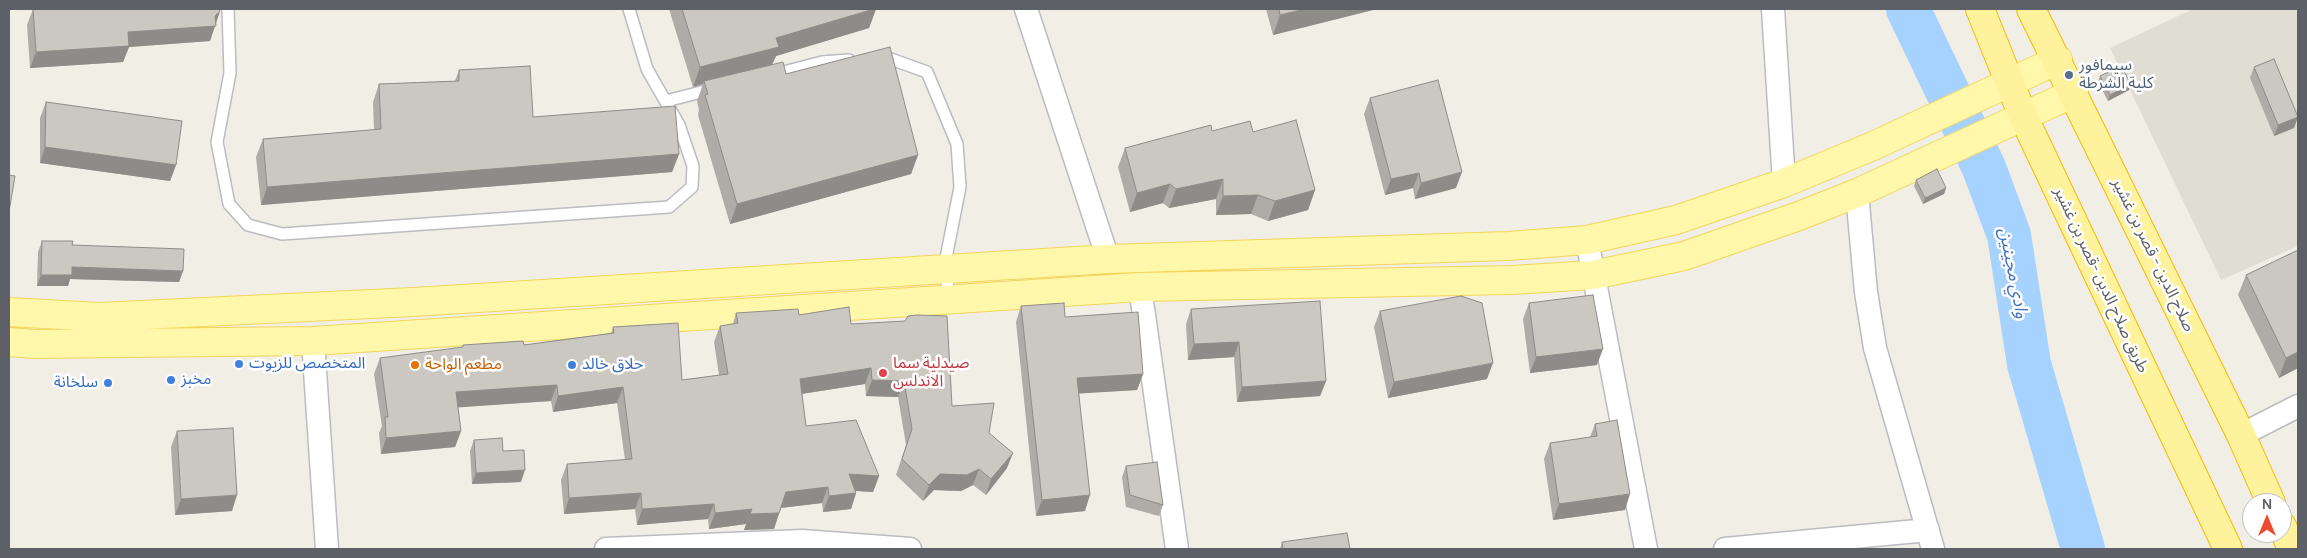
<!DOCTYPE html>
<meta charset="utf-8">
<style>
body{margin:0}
#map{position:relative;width:2307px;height:558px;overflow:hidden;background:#f0eee5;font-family:Manrope,sans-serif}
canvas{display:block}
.frame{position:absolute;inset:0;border:10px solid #5d6066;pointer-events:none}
.north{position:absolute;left:2242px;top:493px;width:50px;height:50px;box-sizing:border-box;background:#fff;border:1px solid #bebfc2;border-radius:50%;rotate:0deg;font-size:14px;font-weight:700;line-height:20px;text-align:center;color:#5d6066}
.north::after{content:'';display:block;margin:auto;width:18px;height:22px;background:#ed4b2e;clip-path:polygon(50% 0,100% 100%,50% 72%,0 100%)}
</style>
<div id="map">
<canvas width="2307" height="558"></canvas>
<div class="frame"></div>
<div class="north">N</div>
</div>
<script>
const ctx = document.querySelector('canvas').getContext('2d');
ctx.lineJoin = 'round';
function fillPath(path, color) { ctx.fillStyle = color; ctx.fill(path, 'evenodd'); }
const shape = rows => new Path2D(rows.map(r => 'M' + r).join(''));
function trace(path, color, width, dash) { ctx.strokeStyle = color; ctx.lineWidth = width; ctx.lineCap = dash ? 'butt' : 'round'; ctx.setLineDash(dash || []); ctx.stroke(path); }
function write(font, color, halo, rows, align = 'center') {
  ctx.font = font + ' Manrope,"Noto Sans Arabic",sans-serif'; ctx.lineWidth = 5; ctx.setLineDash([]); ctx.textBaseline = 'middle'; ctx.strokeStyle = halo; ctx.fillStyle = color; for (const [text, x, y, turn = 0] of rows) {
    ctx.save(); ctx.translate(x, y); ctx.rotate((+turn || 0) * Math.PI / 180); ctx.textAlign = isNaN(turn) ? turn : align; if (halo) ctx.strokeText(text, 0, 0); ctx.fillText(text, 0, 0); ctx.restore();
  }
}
const education = shape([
 [2193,9,2298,9,2298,246,2221,280,2110,48]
]);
const river = shape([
 [1908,9,1984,168,2009,235,2029,364,2083,549]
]);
const service = shape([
 [228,9,230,73,217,142,229,204,248,225,282,234,669,207,692,187,693,166,679,125,647,69,629,9],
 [880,58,888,58,927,72,957,144,960,187,946,258,948,298],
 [772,75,822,62,849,60],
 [666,101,713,89]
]);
const minor = shape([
 [1026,9,1108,259],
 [1773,9,1784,183],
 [1857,193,1866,292,1875,348,1933,549],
 [1587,240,1646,549],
 [1140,287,1177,549],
 [313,341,327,549],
 [2241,435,2298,406],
 [606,549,802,541,910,549],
 [1725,549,1928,530]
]);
const primary = shape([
 [9,312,99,317,413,302,1108,259,1508,246,1587,240,1676,220,1784,183,1873,146,2058,60],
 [9,342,34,344,313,341,1140,287,1512,280,1593,275,1684,256,1799,216,1857,193,2074,93]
]);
const trunk = shape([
 [1980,9,2023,116,2228,549],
 [2031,9,2241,435,2271,503],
 [2282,526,2292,549]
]);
const wall = shape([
 [33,9,220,11,210,41,129,47,123,62,30,68,27,25],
 [669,9,876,9,869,28,776,56,772,64,786,74,918,155,911,174,730,224,698,115,699,110,697,101,703,84,693,87],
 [1266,9,1377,9,1273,35],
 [2254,67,2298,117,2294,128,2274,136,2250,78],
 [459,70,533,117,679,154,672,172,261,205,256,157,263,139,374,130,373,102,379,84,455,81],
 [2100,76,2129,90,2108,101,2098,82],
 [1370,98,1456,188,1415,199,1413,188,1385,195,1364,114],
 [46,102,176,165,170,181,40,163,40,118],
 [1212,131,1253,132,1315,190,1308,210,1268,221,1251,214,1216,215,1216,199,1169,208,1163,203,1130,212,1118,167,1125,148],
 [1916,180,1946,188,1944,194,1923,204,1914,186],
 [42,241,72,245,183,271,179,282,70,279,68,286,37,286,38,252],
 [2298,250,2298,368,2279,378,2238,295,2246,275],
 [1529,303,1597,365,1530,373,1523,319],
 [1021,306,1065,317,1143,374,1137,390,1079,393,1085,511,1036,516,1016,322],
 [1191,309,1326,381,1320,396,1237,402,1234,357,1188,360,1186,324],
 [1380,311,1487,379,1388,398,1374,327],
 [736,313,799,315,851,324,952,406,989,433,1007,468,986,495,973,485,961,491,934,490,923,501,896,475,906,445,898,397,866,396,865,384,802,394,806,426,879,476,873,492,856,491,856,493,851,509,823,512,822,503,781,508,774,529,744,530,746,524,709,529,708,519,637,525,635,509,564,514,561,480,567,464,625,460,617,403,553,412,551,401,458,407,461,431,455,447,381,454,379,433,382,426,374,374,380,358,462,348,463,345,524,345,611,333,613,327,682,380,719,375,714,342,720,326,733,324],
 [1595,424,1625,510,1553,520,1544,459,1550,443,1590,437],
 [177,431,232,511,175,515,171,447],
 [474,440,503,451,521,482,472,484,470,451],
 [1126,466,1163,505,1159,516,1126,507,1122,477],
 [1282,542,1350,549,1280,549]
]);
const shadedWall = shape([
 [874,9,876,9,869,28,776,56,771,67,704,81,703,84,693,87,700,67,776,38],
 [1305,9,1377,9,1273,35,1280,15],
 [220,11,210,41,129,47,123,62,30,68,36,52,128,32,215,16],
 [2131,84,2129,90,2108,101,2110,95],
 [2298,117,2294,128,2274,136,2278,125],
 [45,147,176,165,170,181,40,163],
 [679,154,672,172,261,205,267,187],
 [918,155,911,174,730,224,737,204],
 [1462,172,1456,188,1415,199,1421,183],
 [1419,173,1413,188,1385,195,1391,179],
 [1223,179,1216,199,1169,208,1176,189],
 [1170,184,1163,203,1130,212,1137,193],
 [1946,188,1944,194,1923,204,1925,198],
 [1315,190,1308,210,1268,221,1275,201],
 [1258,195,1251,214,1216,215,1223,196],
 [72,267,183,271,179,282,70,279,68,286,37,286,41,275],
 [1239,342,1234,357,1188,360,1194,344],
 [1603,349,1597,365,1530,373,1536,357],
 [2298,352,2298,368,2279,378,2286,358],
 [1493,363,1487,379,1388,398,1394,382],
 [871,368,865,384,794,395,800,379],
 [1143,374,1137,390,1072,394,1077,378],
 [872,380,904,381,898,397,866,396],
 [1326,381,1320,396,1237,402,1242,387],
 [557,385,551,401,450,408,456,392],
 [623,387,617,403,553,412,558,396],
 [461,431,455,447,381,454,386,438],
 [1013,453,1007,468,986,495,991,479],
 [979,469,973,485,961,491,934,490,923,501,929,485,940,474],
 [525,470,521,482,472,484,476,473],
 [849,474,879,476,873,492,843,490],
 [828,487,822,503,780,508,786,492],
 [641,493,635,509,564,514,569,498],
 [856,493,851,509,823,512,829,496],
 [1630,494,1625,510,1553,520,1559,504],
 [237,495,232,511,175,515,181,499],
 [1090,495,1085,511,1036,516,1042,500],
 [714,504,708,519,637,525,642,509],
 [752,509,746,524,709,529,715,513],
 [779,513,774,529,744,530,750,514]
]);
const building = shape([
 [33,9,219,9,220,11,215,16,216,26,128,32,129,46,36,52,33,9],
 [682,9,874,9,776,38,779,47,700,67,682,9],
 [1279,9,1305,9,1280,15,1279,9],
 [890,47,918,155,737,204,705,95,708,94,704,81,783,62,786,74,890,47],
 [2274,59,2298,117,2278,125,2254,67,2274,59],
 [530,66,533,117,675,106,679,154,267,187,263,139,381,129,379,84,459,81,459,70,530,66],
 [2121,66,2131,84,2110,95,2100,76,2121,66],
 [1438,80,1462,172,1421,183,1419,173,1391,179,1370,98,1438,80],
 [46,102,182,121,176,165,45,147,46,102],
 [1296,120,1315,190,1275,201,1258,195,1223,196,1223,179,1176,189,1170,184,1137,193,1125,148,1211,125,1212,131,1250,121,1253,132,1296,120],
 [1937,169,1946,188,1925,198,1916,180,1937,169],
 [9,175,15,176,9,212,9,175],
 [42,241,73,241,72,245,184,249,183,271,72,267,72,275,41,275,42,241],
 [2298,250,2298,352,2286,358,2246,275,2298,250],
 [1593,295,1603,349,1536,357,1529,303,1593,295],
 [1461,296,1482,303,1493,363,1394,382,1380,311,1461,296],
 [1320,301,1326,381,1242,387,1239,342,1194,344,1191,309,1320,301],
 [1064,303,1065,317,1138,312,1143,374,1077,378,1090,495,1042,500,1021,306,1064,303],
 [849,307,851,324,905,321,908,316,917,315,947,316,952,406,994,403,989,433,1013,453,991,479,979,469,967,475,940,474,929,485,902,459,912,429,904,381,872,380,871,368,800,379,806,426,856,420,879,476,849,474,856,493,829,496,828,487,786,492,779,513,750,514,752,509,715,513,714,504,642,509,641,493,569,498,567,464,632,459,623,387,558,396,557,385,456,392,461,431,386,438,385,417,388,417,380,358,463,347,463,345,523,341,524,345,614,333,613,327,678,323,682,380,728,374,720,326,738,323,736,313,798,309,799,315,849,307],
 [1617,420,1630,494,1559,504,1550,443,1597,436,1595,424,1617,420],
 [233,428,237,495,181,499,177,431,233,428],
 [502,438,503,451,524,450,525,470,476,473,474,440,502,438],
 [1157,462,1163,505,1130,495,1126,466,1157,462],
 [1347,533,1350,549,1283,549,1282,542,1347,533]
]);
const markers = [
 [2069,75,5,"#5c6f8a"],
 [239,364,5,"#3f7fe0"],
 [415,365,5,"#e8710a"],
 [572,365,5,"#3f7fe0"],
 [883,373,5,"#e0444e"],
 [171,380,5,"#3f7fe0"],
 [108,383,5,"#3f7fe0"]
];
const serviceNames = [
 ["سيمافور",2079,66],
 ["كلية الشرطة",2079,84]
];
const streetNames = [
 ["صلاح الدين - قصر بن غشير",2153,255,64],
 ["طريق صلاح الدين -قصر بن غشير",2101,280,65]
];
const shopNames = [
 ["المتخصص للزيوت",249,364],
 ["حلاق خالد",582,365],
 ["مخبز",181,380],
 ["سلخانة",98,383,"right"]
];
const healthNames = [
 ["صيدلية سما",893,364],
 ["الاندلس",893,382]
];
const foodNames = [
 ["مطعم الواحة",425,365]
];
const waterNames = [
 ["وادي مجينين",2013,273,79]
];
fillPath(education, '#e0ddd3');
trace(river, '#a6d2ff', 44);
trace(service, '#babcc1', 14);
trace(minor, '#babcc1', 25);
trace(primary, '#f5d559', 30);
trace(trunk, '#f5bb00', 30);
trace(service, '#fff', 11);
trace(minor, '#fff', 22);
trace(primary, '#fff8ab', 28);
trace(trunk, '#fff29c', 28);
fillPath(wall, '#afaca7');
fillPath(shadedWall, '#8e8c88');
fillPath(building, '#cbc8c2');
trace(building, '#8e8c88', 1);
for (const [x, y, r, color] of markers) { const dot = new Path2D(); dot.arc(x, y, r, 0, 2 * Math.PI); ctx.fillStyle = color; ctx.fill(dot); trace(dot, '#fff', 2); }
write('16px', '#4e5e75', '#fff', serviceNames, 'left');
write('16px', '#5d6066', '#fff', streetNames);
write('16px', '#366cbe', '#fff', shopNames, 'left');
write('16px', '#be3a42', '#fff', healthNames, 'left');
write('16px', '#c56008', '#fff', foodNames, 'left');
write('italic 18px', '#4275be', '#fff', waterNames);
</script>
